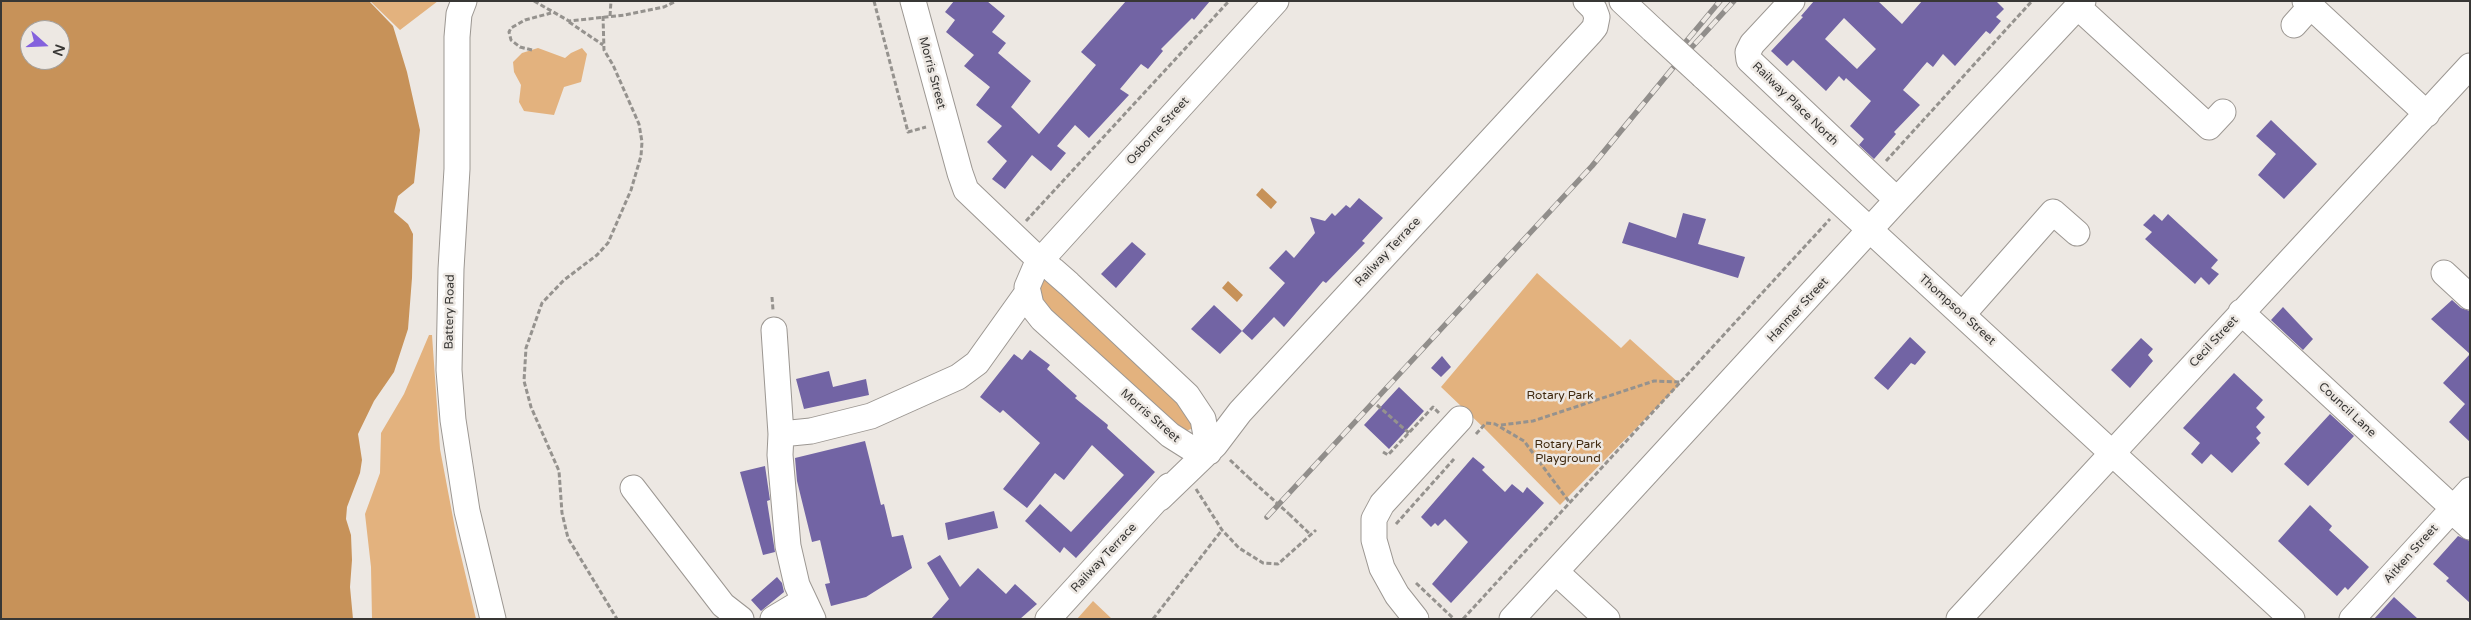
<!DOCTYPE html>
<style>
body{margin:0}
#map{position:relative;width:2471px;height:620px;overflow:hidden;background:#ede8e3;font-family:"Varela Round",sans-serif}
canvas{display:block}
.frame{position:absolute;inset:0;border:2px solid #383735;pointer-events:none}
.north{position:absolute;left:20px;top:20px;width:50px;height:50px;box-sizing:border-box;background:#ede8e3;border:1px solid #a5a19d;border-radius:50%;rotate:110deg;font-size:14px;font-weight:700;line-height:20px;text-align:center;color:#383735}
.north::after{content:'';display:block;margin:auto;width:18px;height:22px;background:#8462dd;clip-path:polygon(50% 0,100% 100%,50% 72%,0 100%)}
</style>
<div id="map">
<canvas width="2471" height="620"></canvas>
<div class="frame"></div>
<div class="north">N</div>
</div>
<script>
const context = document.querySelector('canvas').getContext('2d');
context.lineJoin = 'round';
function fillPath(path, color) { context.fillStyle = color; context.fill(path, 'evenodd'); }
const shape = rows => new Path2D(rows.map(r => 'M' + r).join(''));
function stroke(path, color, width, dash) { context.strokeStyle = color; context.lineWidth = width; context.lineCap = dash ? 'butt' : 'round'; context.setLineDash(dash || []); context.stroke(path); }
function drawText(font, color, halo, rows, align = 'center') {
  context.font = font + ' "Varela Round",sans-serif'; context.lineWidth = 5; context.setLineDash([]); context.textBaseline = 'middle'; context.strokeStyle = halo; context.fillStyle = color; for (const [text, x, y, turn = 0] of rows) {
    context.save(); context.translate(x, y); context.rotate((+turn || 0) * Math.PI / 180); context.textAlign = isNaN(turn) ? turn : align; if (halo) context.strokeText(text, 0, 0); context.fillText(text, 0, 0); context.restore();
  }
}
const green = shape([
 [370,1,438,1,400,30],
 [538,48,565,58,571,53,582,48,587,54,581,82,564,87,554,115,524,111,519,102,521,85,514,72,513,62,522,53],
 [1537,273,1621,348,1630,339,1680,384,1560,505,1484,428,1441,387],
 [1041,275,1180,398,1192,426,1191,429,1183,432,1041,309,1039,277],
 [429,335,432,335,440,449,457,539,476,619,372,619,371,567,365,514,380,473,381,433,404,394],
 [1093,601,1112,619,1077,619]
]);
const water = shape([
 [1,1,369,1,393,26,407,72,420,130,414,183,398,196,394,212,408,224,413,234,412,278,408,329,394,372,374,401,358,434,362,460,360,473,347,507,346,519,351,535,352,560,350,587,353,619,1,619],
 [30,30,60,30,60,60,30,60],
 [1262,188,1277,202,1271,209,1256,195],
 [1228,281,1243,295,1237,302,1222,288]
]);
const building = shape([
 [954,1,987,1,1005,16,992,32,1006,43,998,53,1031,81,1011,107,1039,134,1096,65,1081,52,1126,1,1210,1,1194,20,1192,18,1161,49,1163,51,1148,69,1141,64,1120,89,1129,95,1089,138,1075,125,1057,146,1066,153,1051,171,1032,155,1005,189,992,179,1007,161,987,142,1002,126,976,105,990,87,964,66,974,55,946,32,955,20,945,12],
 [1814,1,1878,1,1902,24,1922,1,1996,1,2004,9,1996,17,2001,21,1990,34,1986,31,1955,66,1943,54,1933,67,1927,62,1903,90,1920,105,1894,132,1896,134,1874,159,1859,145,1864,139,1850,126,1871,101,1846,78,1844,81,1839,76,1826,91,1793,60,1787,66,1771,51,1803,17,1801,16],
 [1844,18,1876,49,1857,69,1825,39],
 [2271,120,2317,164,2284,199,2258,175,2276,154,2256,136],
 [1359,198,1383,218,1362,241,1365,243,1326,283,1323,281,1284,327,1274,317,1252,340,1242,331,1285,283,1269,268,1286,250,1294,258,1315,233,1310,217,1325,221,1332,213,1335,216,1346,205,1350,208],
 [1683,213,1706,219,1698,244,1745,257,1738,278,1622,243,1629,222,1676,238],
 [2154,214,2162,221,2168,214,2218,260,2211,268,2219,274,2209,285,2201,277,2195,284,2145,239,2152,232,2143,225],
 [1132,242,1146,254,1116,288,1101,274],
 [2452,300,2461,308,2470,311,2470,354,2431,319],
 [1214,305,1242,331,1220,354,1191,329],
 [2283,307,2313,339,2303,350,2271,320],
 [1910,337,1926,352,1915,365,1911,363,1888,390,1874,378],
 [2141,338,2153,349,2148,355,2153,361,2130,388,2111,370],
 [1030,350,1050,365,1047,369,1077,396,1075,398,1108,425,1107,428,1155,472,1076,558,1064,547,1060,553,1025,521,1040,504,1071,532,1124,475,1092,445,1064,480,1055,473,1027,508,1003,489,1040,443,1003,410,1000,413,980,397,1014,354,1022,360],
 [2470,354,2470,442,2449,422,2465,404,2443,383],
 [1442,356,1451,367,1441,377,1431,368],
 [829,371,833,387,866,379,869,395,804,409,796,379],
 [2234,373,2263,400,2256,408,2265,417,2256,427,2261,433,2256,438,2260,443,2232,473,2211,454,2202,464,2191,454,2200,443,2183,428],
 [1399,387,1424,411,1389,449,1364,425],
 [2330,414,2354,436,2308,486,2284,464],
 [865,441,881,505,884,504,892,537,903,535,912,568,866,597,831,606,825,584,830,583,820,540,812,542,797,481,795,458],
 [1473,457,1485,467,1482,470,1505,492,1512,484,1523,493,1527,487,1544,503,1451,603,1432,584,1468,542,1445,519,1438,526,1435,523,1431,527,1421,517],
 [765,466,770,500,767,501,775,552,763,555,740,472],
 [2310,505,2332,526,2329,530,2369,567,2348,590,2345,587,2337,596,2278,541],
 [994,511,998,528,948,540,945,523],
 [2458,536,2470,541,2470,603,2446,581,2449,578,2433,564],
 [940,555,960,587,978,568,1006,594,1015,584,1037,604,1020,619,931,619,949,599,927,563],
 [777,577,782,583,784,592,761,611,751,600],
 [2394,597,2418,619,2374,619]
]);
const path = shape([
 [534,1,569,21,625,15,664,7,676,1],
 [874,1,908,132,926,127],
 [603,16,604,50,613,65,639,124,642,142,641,156,631,190,608,243,597,255,564,280,542,303,526,348,524,381,531,407,559,471,562,513,568,538,617,619],
 [610,16,611,1],
 [569,22,603,45],
 [532,50,520,47,511,40,509,32,511,28,525,20,551,13],
 [1886,161,2032,1],
 [1026,221,1229,1],
 [772,297,773,310],
 [1377,405,1409,433],
 [1501,425,1533,421,1654,381,1680,382],
 [1476,434,1486,423,1495,424,1524,441,1570,503],
 [1383,452,1388,455,1433,407,1439,413],
 [1230,460,1248,477],
 [1196,489,1222,530,1239,548,1263,563,1278,564,1316,530],
 [1289,514,1311,535],
 [1396,524,1454,459],
 [1416,583,1454,619],
 [1153,619,1222,530],
 [1463,619,1830,219]
]);
const minor = shape([
 [464,1,459,14,457,37,457,169,451,269,449,370,453,420,467,511,493,619],
 [913,1,960,173,966,190,1031,252,1041,260,1053,270,1069,284,1187,395,1203,419,1209,452,1189,447,1170,435,1042,319,1031,305,1027,287,1036,266,1041,260,1276,1],
 [1622,1,1653,30],
 [1792,1,1752,44,1748,52,1749,60,1897,200],
 [2305,1,2427,114],
 [2078,7,2209,127,2223,112],
 [2294,25,2311,6],
 [1703,76,2292,619],
 [2444,273,2470,297],
 [2241,312,2453,508],
 [1963,314,2053,212,2077,233],
 [774,330,781,434],
 [633,488,723,605,741,619],
 [1160,498,1215,445,1240,412,1591,32,1595,27,1597,17,1594,9,1586,1],
 [2451,510,2470,527],
 [1556,572,1607,619],
 [773,619,803,601],
 [813,619,797,585,788,546,780,455,781,434,811,431,871,416,958,377,977,363,1027,293],
 [1048,619,1169,486],
 [1416,619,1397,595,1382,568,1374,540,1374,519,1382,504,1460,419],
 [1512,619,1897,200,2083,1],
 [1959,619,2470,66],
 [2352,619,2470,490]
]);
const rail = shape([
 [1674,56,1720,1],
 [1267,517,1592,166,1672,69,1734,1]
]);
const pathBridge = shape([
 [1248,477,1289,514]
]);
const minorBridge = shape([
 [1653,30,1703,76]
]);
const streetNames = [
 ["Morris Street",932,73,75],
 ["Railway Place North",1795,104,44],
 ["Osborne Street",1158,131,-48],
 ["Railway Terrace",1388,252,-47],
 ["Hanmer Street",1798,310,-47],
 ["Thompson Street",1957,310,42],
 ["Battery Road",450,312,-89],
 ["Cecil Street",2214,342,-47],
 ["Council Lane",2347,410,43],
 ["Morris Street",1150,416,41],
 ["Aitken Street",2411,554,-48],
 ["Railway Terrace",1104,558,-47]
];
const parkNames = [
 ["Rotary Park",1560,396],
 ["Rotary Park",1568,445],
 ["Playground",1568,459]
];
fillPath(green, '#e3b27e');
fillPath(water, '#c79259');
fillPath(building, '#7264a4');
stroke(minor, '#9c9792', 27);
stroke(path, '#95928e', 3, [5, 2.5]);
stroke(minor, '#fff', 25);
stroke(rail, '#918e8b', 5.5);
stroke(rail, '#ede8e3', 4, [11]);
stroke(minorBridge, '#9c9792', 27, []);
stroke(pathBridge, '#95928e', 3, [5, 2.5]);
stroke(minorBridge, '#fff', 25);
drawText('12px', '#383735', '#ede8e3', streetNames);
drawText('12px', '#3f290f', '#ede8e3', parkNames);
</script>
